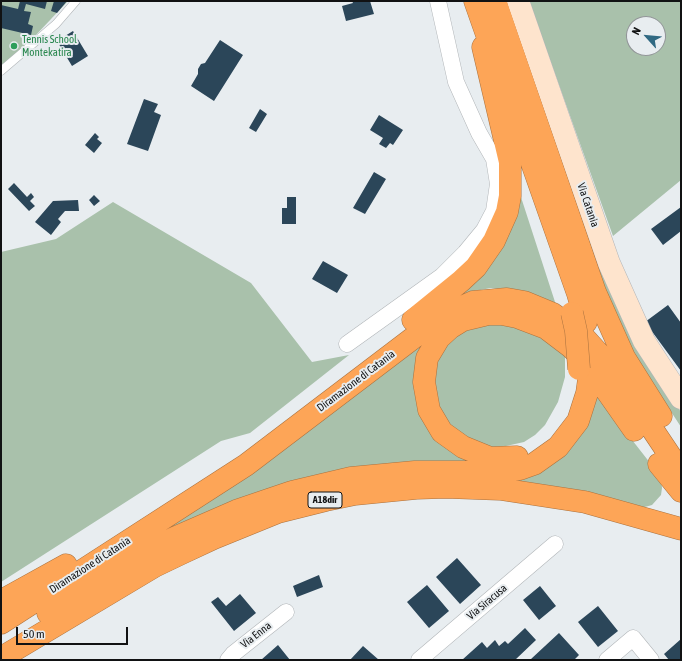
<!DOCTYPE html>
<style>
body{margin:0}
#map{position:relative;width:682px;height:661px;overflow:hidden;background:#e8edf0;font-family:"Asap Condensed",sans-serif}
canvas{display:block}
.frame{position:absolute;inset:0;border:2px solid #111213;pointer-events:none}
.north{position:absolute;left:626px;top:16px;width:40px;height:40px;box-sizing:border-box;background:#e8edf0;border:1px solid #929598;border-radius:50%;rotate:297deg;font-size:11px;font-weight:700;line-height:16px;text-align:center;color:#111213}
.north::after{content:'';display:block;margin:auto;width:14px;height:18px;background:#306982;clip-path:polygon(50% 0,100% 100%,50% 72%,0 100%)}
.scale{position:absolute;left:16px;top:627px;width:112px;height:18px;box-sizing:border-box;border:2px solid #111213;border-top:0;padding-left:5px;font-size:12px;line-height:14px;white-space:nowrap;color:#111213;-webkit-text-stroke:3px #e8edf0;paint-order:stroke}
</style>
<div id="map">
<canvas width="682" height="661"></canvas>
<div class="frame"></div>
<div class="north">N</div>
<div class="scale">50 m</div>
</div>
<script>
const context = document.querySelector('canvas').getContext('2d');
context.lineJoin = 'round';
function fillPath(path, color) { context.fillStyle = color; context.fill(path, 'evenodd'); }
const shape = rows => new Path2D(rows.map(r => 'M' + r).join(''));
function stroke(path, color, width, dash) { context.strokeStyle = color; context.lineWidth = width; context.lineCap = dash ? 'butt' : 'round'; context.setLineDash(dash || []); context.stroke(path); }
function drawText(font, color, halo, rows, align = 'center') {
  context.font = font + ' "Asap Condensed",sans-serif'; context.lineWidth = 4; context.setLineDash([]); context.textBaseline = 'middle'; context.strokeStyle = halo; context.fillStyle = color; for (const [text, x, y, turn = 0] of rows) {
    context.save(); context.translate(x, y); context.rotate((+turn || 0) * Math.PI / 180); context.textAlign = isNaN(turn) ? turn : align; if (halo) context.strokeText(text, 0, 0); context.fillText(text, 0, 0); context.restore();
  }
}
const green = shape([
 [1,1,68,1,1,72],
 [503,1,510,1,650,367,681,412,681,427,642,367,628,342,592,262],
 [529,1,681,1,681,180,613,236],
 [634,24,658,24,658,48,634,48],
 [519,191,556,305,533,294,491,288,469,292,444,302],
 [113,202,251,283,312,362,349,355,250,433,221,441,1,582,1,252,56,239],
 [504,320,565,349,565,377,558,402,545,425,535,435,524,442,497,448,470,443,440,417,432,364,455,333],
 [437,328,417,391,486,462,119,557],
 [595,386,629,436,661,477,662,488,661,495,652,505,641,508,501,478,527,474]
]);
const building = shape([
 [20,1,47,1,45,9,26,4,24,11,31,12,28,24,33,26,31,35,1,28,1,5,18,9],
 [54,1,67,1,57,13,51,11],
 [352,1,370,1,374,14,346,21,342,6,353,3],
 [73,31,88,56,72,66,57,41],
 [220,40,243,55,214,101,191,86,198,74,198,69,201,64,205,63],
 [144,99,158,104,154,112,161,115,148,151,127,144],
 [260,109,267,114,256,132,249,128],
 [379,115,403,130,393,145,390,143,386,148,379,144,383,138,370,130],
 [95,133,99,137,97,139,102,143,94,153,85,145],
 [374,172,386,179,365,214,353,208],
 [14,183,27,197,31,193,34,197,30,201,35,206,29,211,8,189],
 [94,195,100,201,94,206,89,200],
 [287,197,296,197,296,224,282,224,282,208,287,208],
 [78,200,79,211,65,211,58,219,61,222,51,235,35,222,53,201],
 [681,207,681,231,663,245,651,229],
 [323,261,348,275,337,293,312,279],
 [668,305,681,323,681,371,645,322],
 [457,558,481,585,460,604,436,577],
 [319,575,323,587,297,597,293,586],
 [427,585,449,611,429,628,407,602],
 [540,586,556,606,539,620,523,600],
 [240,594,256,613,234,631,211,602,218,597,226,606],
 [598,606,618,631,598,647,578,622],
 [525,628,536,640,515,660,462,660,482,642,487,648,495,640,499,646,505,641,508,644],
 [559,633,579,655,574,660,532,660,531,659],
 [681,639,681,660,669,660,664,654],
 [278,645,290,660,261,660],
 [363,646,379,660,350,660]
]);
const lane = shape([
 [1,71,56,24,76,1]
]);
const street = shape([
 [347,344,442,276,465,253,484,230,494,211,498,184,494,159,479,133,456,82,438,1],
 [228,660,233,654,286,612],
 [419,660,555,544],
 [607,660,633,638,651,660]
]);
const secondary = shape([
 [518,1,609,263,644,341,681,398]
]);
const highway = shape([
 [475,1,578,294,586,322],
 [495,1,595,292,624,357,661,416],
 [413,320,461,281,476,267,494,241,507,212,510,196,510,162,483,47],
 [517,457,490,458,463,447,442,432,429,410,424,382,427,358,439,338,450,328,463,320,488,314,502,314,517,317,546,328,571,347,587,363,634,430],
 [659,464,681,491],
 [1,601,66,565],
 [48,613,147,552,174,538,236,511,292,492,351,478,415,472,501,472,520,469,534,464,558,447,578,421,587,393,590,371],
 [1,623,246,465,442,316,473,302,507,299,524,302,553,314,580,333,610,366,681,472],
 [1,658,155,566,180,554,214,538,278,512,326,500,355,494,416,488,446,487,500,489,585,502,681,529]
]);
const highwayBridge = shape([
 [572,313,576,331,579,369]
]);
const markers = [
 [14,46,4,"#2e9e5b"]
];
const shields = [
 [325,500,34]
];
const shieldNames = [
 ["A18dir",325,500]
];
const leisureNames = [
 ["Tennis School",22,40],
 ["Montekatira",22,53]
];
const streetNames = [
 ["Via Catania",588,205,71],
 ["Diramazione di Catania",356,381,-37],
 ["Diramazione di Catania",90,565,-33],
 ["Via Siracusa",487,602,-40],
 ["Via Enna",256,635,-38]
];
fillPath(green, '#a9c1ab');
fillPath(building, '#2b4659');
stroke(lane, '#b1b5b8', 9);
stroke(street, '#b1b5b8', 17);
stroke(secondary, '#b1b5b8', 23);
stroke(highway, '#aa723f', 23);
stroke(lane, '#fff', 8);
stroke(street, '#fff', 16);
stroke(secondary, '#fee4cd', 22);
stroke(highway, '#fda557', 22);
stroke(highwayBridge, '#aa723f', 23, []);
stroke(highwayBridge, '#fda557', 22);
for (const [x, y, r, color] of markers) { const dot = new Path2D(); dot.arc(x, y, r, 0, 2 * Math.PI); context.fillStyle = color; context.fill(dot); stroke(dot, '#e8edf0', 1.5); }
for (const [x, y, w] of shields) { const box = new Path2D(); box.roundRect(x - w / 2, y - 8, w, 16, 3); context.fillStyle = '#e8edf0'; context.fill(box); stroke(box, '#111213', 1); }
drawText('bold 10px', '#111213', null, shieldNames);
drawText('11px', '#27864d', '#e8edf0', leisureNames, 'left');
drawText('11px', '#111213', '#e8edf0', streetNames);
</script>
